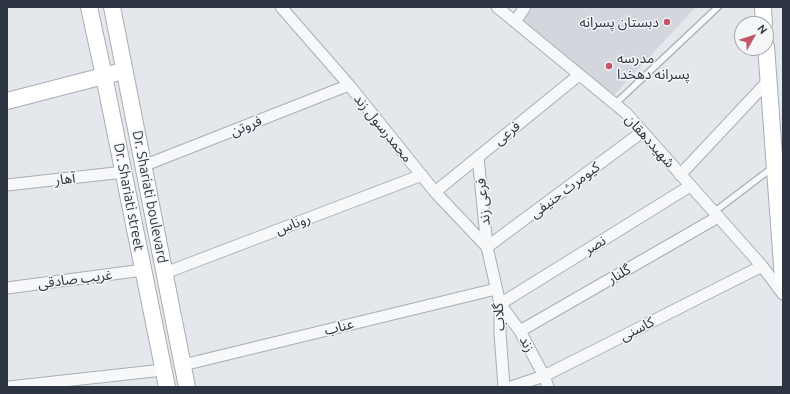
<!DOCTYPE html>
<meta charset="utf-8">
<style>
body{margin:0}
#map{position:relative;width:790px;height:394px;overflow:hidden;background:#e4e7eb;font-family:Ubuntu,sans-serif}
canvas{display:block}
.frame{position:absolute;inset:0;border:8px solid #2d3542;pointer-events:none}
.north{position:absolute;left:734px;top:16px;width:40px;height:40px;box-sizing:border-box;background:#f4f6f8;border:1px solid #a4a9af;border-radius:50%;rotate:51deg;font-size:11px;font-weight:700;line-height:16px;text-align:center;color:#2d3542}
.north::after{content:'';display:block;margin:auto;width:14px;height:18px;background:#c35769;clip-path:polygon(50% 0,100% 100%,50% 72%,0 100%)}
</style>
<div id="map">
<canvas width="790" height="394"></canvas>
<div class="frame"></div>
<div class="north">N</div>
</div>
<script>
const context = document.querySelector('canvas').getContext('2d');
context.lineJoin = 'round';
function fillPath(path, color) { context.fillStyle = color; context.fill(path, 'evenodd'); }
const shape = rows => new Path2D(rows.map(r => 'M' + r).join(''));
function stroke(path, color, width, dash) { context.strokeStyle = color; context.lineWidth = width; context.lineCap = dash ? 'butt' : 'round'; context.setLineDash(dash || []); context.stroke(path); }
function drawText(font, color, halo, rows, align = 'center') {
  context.font = font + ' Ubuntu,"Noto Sans Arabic",sans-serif'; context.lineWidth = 3; context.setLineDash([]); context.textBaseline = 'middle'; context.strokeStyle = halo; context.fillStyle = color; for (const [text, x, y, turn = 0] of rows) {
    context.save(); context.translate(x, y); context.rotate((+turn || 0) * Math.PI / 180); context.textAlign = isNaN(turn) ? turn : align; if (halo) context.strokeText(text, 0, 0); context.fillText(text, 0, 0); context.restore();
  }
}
const built = shape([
 [531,7,696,7,613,96,522,19]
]);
const lane = shape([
 [615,104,718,7],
 [714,212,772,168]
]);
const street = shape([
 [281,7,349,85,435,192,487,247],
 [497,7,626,113,762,266,783,294],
 [515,22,525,7],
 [478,157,487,247,500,304,500,333,504,387],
 [143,166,349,85],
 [680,175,769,80],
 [7,185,124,172],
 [435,192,579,75],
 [487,247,642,132],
 [165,273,422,175],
 [7,288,143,270],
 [500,304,690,186],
 [500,304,520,331,544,376,548,387],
 [520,331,718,217],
 [183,365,496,289],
 [9,387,163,370],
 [511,387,544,376,762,266]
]);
const secondary = shape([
 [89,7,104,76,167,387],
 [112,7,187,387],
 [763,7,764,24],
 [766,46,783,279],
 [7,101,115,73]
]);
const markers = [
 [667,22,4,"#c35769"],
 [609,66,4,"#c35769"]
];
const poiNames = [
 ["دبستان پسرانه",659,22],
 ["مدرسه",617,58,"left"],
 ["پسرانه دهخدا",617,74,"left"]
];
const streetNames = [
 ["فروتن",246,126,-22],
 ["محمدرسول زند",383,128,51],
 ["فرعی",507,133,-39],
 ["شهیددهقان",650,141,48],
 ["آهار",65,179,-6],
 ["کیومرث حنیفی",565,190,-37],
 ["Dr. Shariati street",129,197,79],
 ["Dr. Shariati boulevard",150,197,79],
 ["فرعی زند",483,202,-96],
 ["روناس",293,224,-21],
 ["نصر",595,245,-32],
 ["گلنار",619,274,-30],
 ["غریب صادقی",75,279,-7],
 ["گلاب",499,317,-94],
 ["عناب",339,327,-14],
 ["کاسنی",637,329,-27],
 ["زند",527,344,62]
];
fillPath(built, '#d3d6dd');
stroke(lane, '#a9aeb5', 8);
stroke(street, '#a9aeb5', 13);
stroke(secondary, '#a9aeb5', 18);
stroke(lane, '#f7f8f9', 5.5);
stroke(street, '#f7f8f9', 11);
stroke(secondary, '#fff', 16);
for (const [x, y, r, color] of markers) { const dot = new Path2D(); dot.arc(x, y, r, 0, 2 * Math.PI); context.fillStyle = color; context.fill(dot); stroke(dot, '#f4f6f8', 1.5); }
drawText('14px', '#2d3542', '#f4f6f8', poiNames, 'right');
drawText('14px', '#2d3542', '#f4f6f8', streetNames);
</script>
